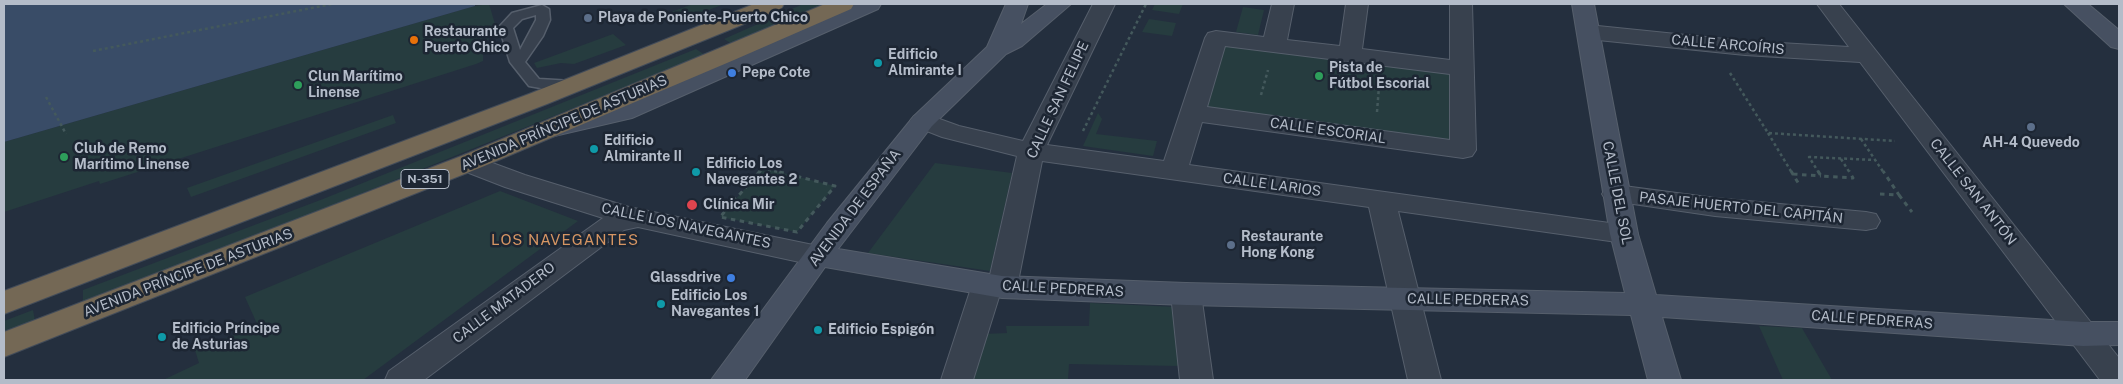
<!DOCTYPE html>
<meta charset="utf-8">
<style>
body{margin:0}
#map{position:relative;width:2123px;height:384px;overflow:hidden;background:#242f3e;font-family:"Public Sans",sans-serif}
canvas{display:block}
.frame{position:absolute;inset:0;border:5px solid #b4bcc9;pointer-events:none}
</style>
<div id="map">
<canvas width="2123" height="384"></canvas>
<div class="frame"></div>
</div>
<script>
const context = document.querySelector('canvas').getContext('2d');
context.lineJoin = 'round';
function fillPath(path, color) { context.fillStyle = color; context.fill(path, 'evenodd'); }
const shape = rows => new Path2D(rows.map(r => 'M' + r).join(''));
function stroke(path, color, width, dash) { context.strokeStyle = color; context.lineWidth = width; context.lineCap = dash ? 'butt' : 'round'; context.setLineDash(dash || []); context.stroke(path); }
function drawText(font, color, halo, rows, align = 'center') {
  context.font = font + ' "Public Sans",sans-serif'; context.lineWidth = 5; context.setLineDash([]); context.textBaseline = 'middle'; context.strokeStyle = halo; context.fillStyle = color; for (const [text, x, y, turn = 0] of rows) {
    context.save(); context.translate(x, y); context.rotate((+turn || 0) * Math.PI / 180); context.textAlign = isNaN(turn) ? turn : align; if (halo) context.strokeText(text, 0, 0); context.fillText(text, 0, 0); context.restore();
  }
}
const green = shape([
 [489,4,495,24,491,36,483,45,483,61,476,64,100,184,99,181,4,212,4,142,475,6],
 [693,4,724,4,673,24,663,15],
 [803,4,822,4,732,44,724,39],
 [1155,4,1183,4,1179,14,1152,10],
 [1243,7,1264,10,1258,35,1236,32],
 [1149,19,1176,23,1172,36,1142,32],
 [613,34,626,45,574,64,561,63,537,68,534,63],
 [1216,38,1461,68,1463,150,1194,113],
 [696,49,705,55,328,207,83,304,83,290,323,199],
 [1098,113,1102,119,1096,134,1157,141,1153,156,1083,146],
 [393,115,396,123,191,197,187,188],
 [935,163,1012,173,990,271,868,253],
 [763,168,835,186,797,232,720,217],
 [500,191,578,221,363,380,163,380,199,363,195,350,258,326,245,297],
 [1090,303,1176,307,1180,366,1069,364,1068,380,972,380,983,334,1007,333,1006,326,1089,326],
 [33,310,35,321,4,332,4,321],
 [1759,326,1802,328,1832,380,1783,380]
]);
const water = shape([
 [4,4,475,4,475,6,4,142]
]);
const pathFar1 = shape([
 [93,51,332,4],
 [1730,73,1768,133,1895,141],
 [1261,95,1268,70],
 [46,97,66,134],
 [1377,112,1379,86],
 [1083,131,1146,4],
 [1768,133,1792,173],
 [1861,139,1884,173],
 [1841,159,1850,173],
 [759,173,763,168,781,173],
 [1819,173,1809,157,1875,160]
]);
const path = shape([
 [760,171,720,217,797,232,835,186,776,171],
 [1791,171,1800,186],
 [1818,171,1821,176,1853,178,1849,171],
 [1793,174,1821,176],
 [1880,194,1899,195,1883,171],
 [1899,195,1912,212]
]);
const lane = shape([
 [542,5,549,9,550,20,543,36,525,62,539,79,572,81,577,82,579,85,577,88,552,90,529,86,510,62,499,27,512,13,542,5],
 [536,15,536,20,520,50,513,28,522,19,536,15]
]);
const street = shape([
 [1093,4,1115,4,1047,145,1164,161,1205,38,1208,33,1216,31,1264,37,1272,4,1294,4,1287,40,1340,46,1346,4,1368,4,1362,49,1450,60,1450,4,1472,4,1476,150,1472,156,1463,158,1202,122,1189,165,1624,225,1634,227,1638,234,1634,241,1624,243,1398,211,1441,380,1408,380,1369,207,1042,161,1017,287,1013,294,999,297,973,380,941,380,972,285,976,278,990,275,1017,156,942,137,914,126,910,121,914,116,923,113,959,126,1023,141,1093,4],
 [1225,46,1450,74,1450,140,1207,107,1225,46],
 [1817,4,1839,4,2119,358,2119,380,2100,380,1860,62,1745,55,1588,39,1580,37,1577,32,1580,27,1588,25,1745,41,1849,47,1817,4],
 [473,153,482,155,487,161,525,175,629,207,818,246,828,249,833,256,828,263,818,266,638,227,624,230,424,380,385,380,389,371,603,218,505,187,469,173,460,161,464,155,473,153],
 [1616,185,1715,198,1866,212,1876,214,1880,221,1876,228,1866,230,1715,216,1606,200,1602,194,1606,188,1616,185],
 [1186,283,1197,286,1201,294,1213,380,1180,380,1171,294,1175,286,1186,283]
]);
const secondary = shape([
 [852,4,881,4,878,9,632,118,550,137,541,134,537,129,541,124,614,108,852,4],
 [1006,4,1028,4,1021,24,1047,4,1071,4,1022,46,1006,54,932,126,838,249,1002,276,1186,283,1625,293,1610,234,1572,4,1594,4,1638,234,1656,295,2083,322,2119,322,2119,345,2083,346,1662,317,1681,380,1648,380,1631,315,1186,305,1002,298,825,267,745,380,711,380,827,223,914,116,987,47,1006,4],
 [2064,4,2088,4,2119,30,2119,49,2111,47,2064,4]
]);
const highway = shape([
 [754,4,784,4,781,9,547,104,4,314,4,291,529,94,754,4],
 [825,4,854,4,851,9,734,60,482,167,4,357,4,332,464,155,825,4]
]);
const markers = [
 [588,18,5,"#5c6f8a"],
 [414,40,5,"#e8710a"],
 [878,63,5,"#0f9aa8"],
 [732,73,5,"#3f7fe0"],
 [1319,76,5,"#2e9e5b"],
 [298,85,5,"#2e9e5b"],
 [2031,127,5,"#5c6f8a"],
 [594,149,5,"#0f9aa8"],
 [64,157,5,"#2e9e5b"],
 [696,172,5,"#0f9aa8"],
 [692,205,6,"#e0444e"],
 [1231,245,5,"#5c6f8a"],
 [731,278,5,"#3f7fe0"],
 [661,304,5,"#0f9aa8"],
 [818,330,5,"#0f9aa8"],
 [162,337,5,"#0f9aa8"]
];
const shields = [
 [425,179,48]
];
const shieldNames = [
 ["N-351",425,179]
];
const poiNames = [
 ["Playa de Poniente-Puerto Chico",598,18],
 ["Restaurante",424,32],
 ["Puerto Chico",424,48],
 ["Edificio",888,55],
 ["Almirante I",888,71],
 ["Pista de",1329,68],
 ["Fútbol Escorial",1329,84],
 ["Pepe Cote",742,73],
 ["Clun Marítimo",308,77],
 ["Linense",308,93],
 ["Edificio",604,141],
 ["Almirante II",604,157],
 ["AH-4 Quevedo",2031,143,"center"],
 ["Club de Remo",74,149],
 ["Marítimo Linense",74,165],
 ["Edificio Los",706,164],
 ["Navegantes 2",706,180],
 ["Clínica Mir",703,205],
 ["Restaurante",1241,237],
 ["Hong Kong",1241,253],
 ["Glassdrive",721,278,"right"],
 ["Edificio Los",671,296],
 ["Navegantes 1",671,312],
 ["Edificio Príncipe",172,329],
 ["de Asturias",172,345],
 ["Edificio Espigón",828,330]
];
const streetNames = [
 ["CALLE ARCOÍRIS",1728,45,5],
 ["CALLE SAN FELIPE",1058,100,-65],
 ["AVENIDA PRÍNCIPE DE ASTURIAS",564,123,-23],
 ["CALLE ESCORIAL",1328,131,8],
 ["CALLE LARIOS",1272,185,8],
 ["CALLE SAN ANTÓN",1973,192,52],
 ["CALLE DEL SOL",1617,193,79],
 ["AVENIDA DE ESPAÑA",855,208,-53],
 ["PASAJE HUERTO DEL CAPITÁN",1741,208,6],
 ["CALLE LOS NAVEGANTES",686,226,12],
 ["AVENIDA PRÍNCIPE DE ASTURIAS",188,273,-21],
 ["CALLE PEDRERAS",1063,289,3],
 ["CALLE PEDRERAS",1468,300,1],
 ["CALLE MATADERO",504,303,-37],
 ["CALLE PEDRERAS",1872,320,4]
];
const neighbourhoodNames = [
 ["LOS NAVEGANTES",565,240]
];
fillPath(green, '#263c3f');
fillPath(water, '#394c67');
stroke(lane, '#565f6c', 3);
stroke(street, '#565f6c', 2);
stroke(secondary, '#565f6c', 2);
stroke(highway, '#434c59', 2);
stroke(pathFar1, '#44595c', 2.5, [3, 3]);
stroke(path, '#44595c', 3, [4.5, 4.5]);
fillPath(lane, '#38414e');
fillPath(street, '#38414e');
fillPath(secondary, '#465061');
fillPath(highway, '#746855');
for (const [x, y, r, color] of markers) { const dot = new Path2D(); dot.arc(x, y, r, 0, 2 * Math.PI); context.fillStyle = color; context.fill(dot); stroke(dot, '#1d2633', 2); }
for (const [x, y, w] of shields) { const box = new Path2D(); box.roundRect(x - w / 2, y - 9.5, w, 19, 4); context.fillStyle = '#1d2633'; context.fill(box); stroke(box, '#b4bcc9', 1); }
drawText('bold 12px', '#b4bcc9', null, shieldNames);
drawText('bold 14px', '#b4bcc9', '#1d2633', poiNames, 'left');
drawText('14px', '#b4bcc9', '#1d2633', streetNames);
context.letterSpacing = '1px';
drawText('15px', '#d59563', '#1d2633', neighbourhoodNames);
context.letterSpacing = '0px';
</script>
